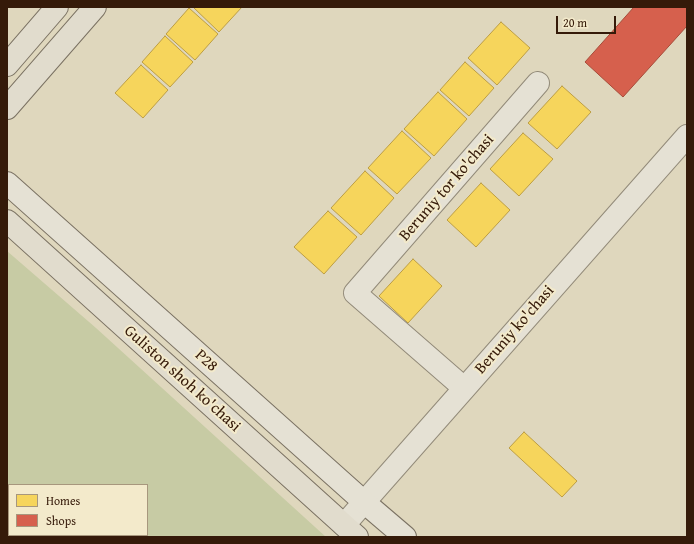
<!DOCTYPE html>
<meta charset="utf-8">
<style>
body{margin:0}
#map{position:relative;width:694px;height:544px;overflow:hidden;background:#dfd7bd;font-family:"Gentium Book Plus",serif}
canvas{display:block}
.frame{position:absolute;inset:0;border:8px solid #351a09;pointer-events:none}
.legend{position:absolute;left:8px;top:484px;width:140px;height:52px;box-sizing:border-box;background:#f3eacb;border:1px solid #a7977d;margin:0;padding:5px 7px;list-style:none;font-size:12px;color:#351a09}
.legend li{display:flex;align-items:center;gap:8px;height:20px}
.legend b{width:20px;border:1px solid #a7977d}
.scale{position:absolute;left:556px;top:16px;width:60px;height:18px;box-sizing:border-box;border:2px solid #351a09;border-top:0;padding-left:5px;font-size:12px;line-height:14px;white-space:nowrap;color:#351a09;-webkit-text-stroke:3px #f3eacb;paint-order:stroke}
</style>
<div id="map">
<canvas width="694" height="544"></canvas>
<div class="frame"></div>
<ul class="legend">
<li><b style="height:11px;background:#f6d55c"></b>Homes</li>
<li><b style="height:11px;background:#d6604d"></b>Shops</li>
</ul>
<div class="scale">20 m</div>
</div>
<script>
const context = document.querySelector('canvas').getContext('2d');
context.lineJoin = 'round';
function fillPath(path, color) { context.fillStyle = color; context.fill(path, 'evenodd'); }
const shape = rows => new Path2D(rows.map(r => 'M' + r).join(''));
function stroke(path, color, width, dash) { context.strokeStyle = color; context.lineWidth = width; context.lineCap = dash ? 'butt' : 'round'; context.setLineDash(dash || []); context.stroke(path); }
function drawText(font, color, halo, rows, align = 'center') {
  context.font = font + ' "Gentium Book Plus",serif'; context.lineWidth = 4; context.setLineDash([]); context.textBaseline = 'middle'; context.strokeStyle = halo; context.fillStyle = color; for (const [text, x, y, turn = 0] of rows) {
    context.save(); context.translate(x, y); context.rotate((+turn || 0) * Math.PI / 180); context.textAlign = isNaN(turn) ? turn : align; if (halo) context.strokeText(text, 0, 0); context.fillText(text, 0, 0); context.restore();
  }
}
const green = shape([
 [7,251,96,328,326,537,64,537,62,535,147,535,147,485,9,485,9,487,7,485]
]);
const homes = shape([
 [193,7,242,7,219,32,193,7],
 [189,8,218,34,195,60,166,34,189,8],
 [501,22,530,48,497,85,468,58,501,22],
 [165,36,193,62,170,87,142,62,165,36],
 [465,62,494,88,469,116,440,90,465,62],
 [141,65,168,90,143,118,115,93,141,65],
 [562,86,591,112,557,149,528,123,562,86],
 [438,92,467,119,434,156,404,129,438,92],
 [402,131,431,158,397,194,368,168,402,131],
 [523,133,553,159,519,196,490,169,523,133],
 [365,171,394,198,361,235,331,208,365,171],
 [481,183,510,210,476,247,447,220,481,183],
 [328,211,357,237,324,274,294,247,328,211],
 [413,259,442,286,408,323,379,296,413,259],
 [524,432,577,481,562,497,509,448,524,432]
]);
const shops = shape([
 [634,7,687,7,687,26,623,97,585,62,634,7]
]);
const minor = shape([
 [464,388,355,293,538,83]
]);
const tertiary = shape([
 [344,525,687,136]
]);
const secondary = shape([
 [7,183,364,502,405,537]
]);
const primary = shape([
 [7,221,357,537],
 [7,521,9,523],
 [23,535,25,537]
]);
const trunk = shape([
 [7,65,57,7],
 [7,108,95,7]
]);
const streetNames = [
 ["Beruniy tor ko'chasi",447,188,-49],
 ["Beruniy ko'chasi",515,330,-49],
 ["Р28",206,361,42],
 ["Guliston shoh ko'chasi",182,379,42]
];
fillPath(green, '#c7cba4');
fillPath(homes, '#f6d55c');
stroke(homes, '#bc9d43', 1);
fillPath(shops, '#d6604d');
stroke(shops, '#a64b39', 1);
stroke(minor, '#928a79', 24);
stroke(tertiary, '#928a79', 24);
stroke(secondary, '#7a7162', 24);
stroke(primary, '#7a7162', 24);
stroke(trunk, '#7a7162', 24);
stroke(minor, '#e5e1d4', 22);
stroke(tertiary, '#e5e1d4', 22);
stroke(secondary, '#e5e1d4', 22);
stroke(primary, '#e1dccd', 22);
stroke(trunk, '#e1dccd', 22);
drawText('16px', '#351a09', '#f3eacb', streetNames);
</script>
